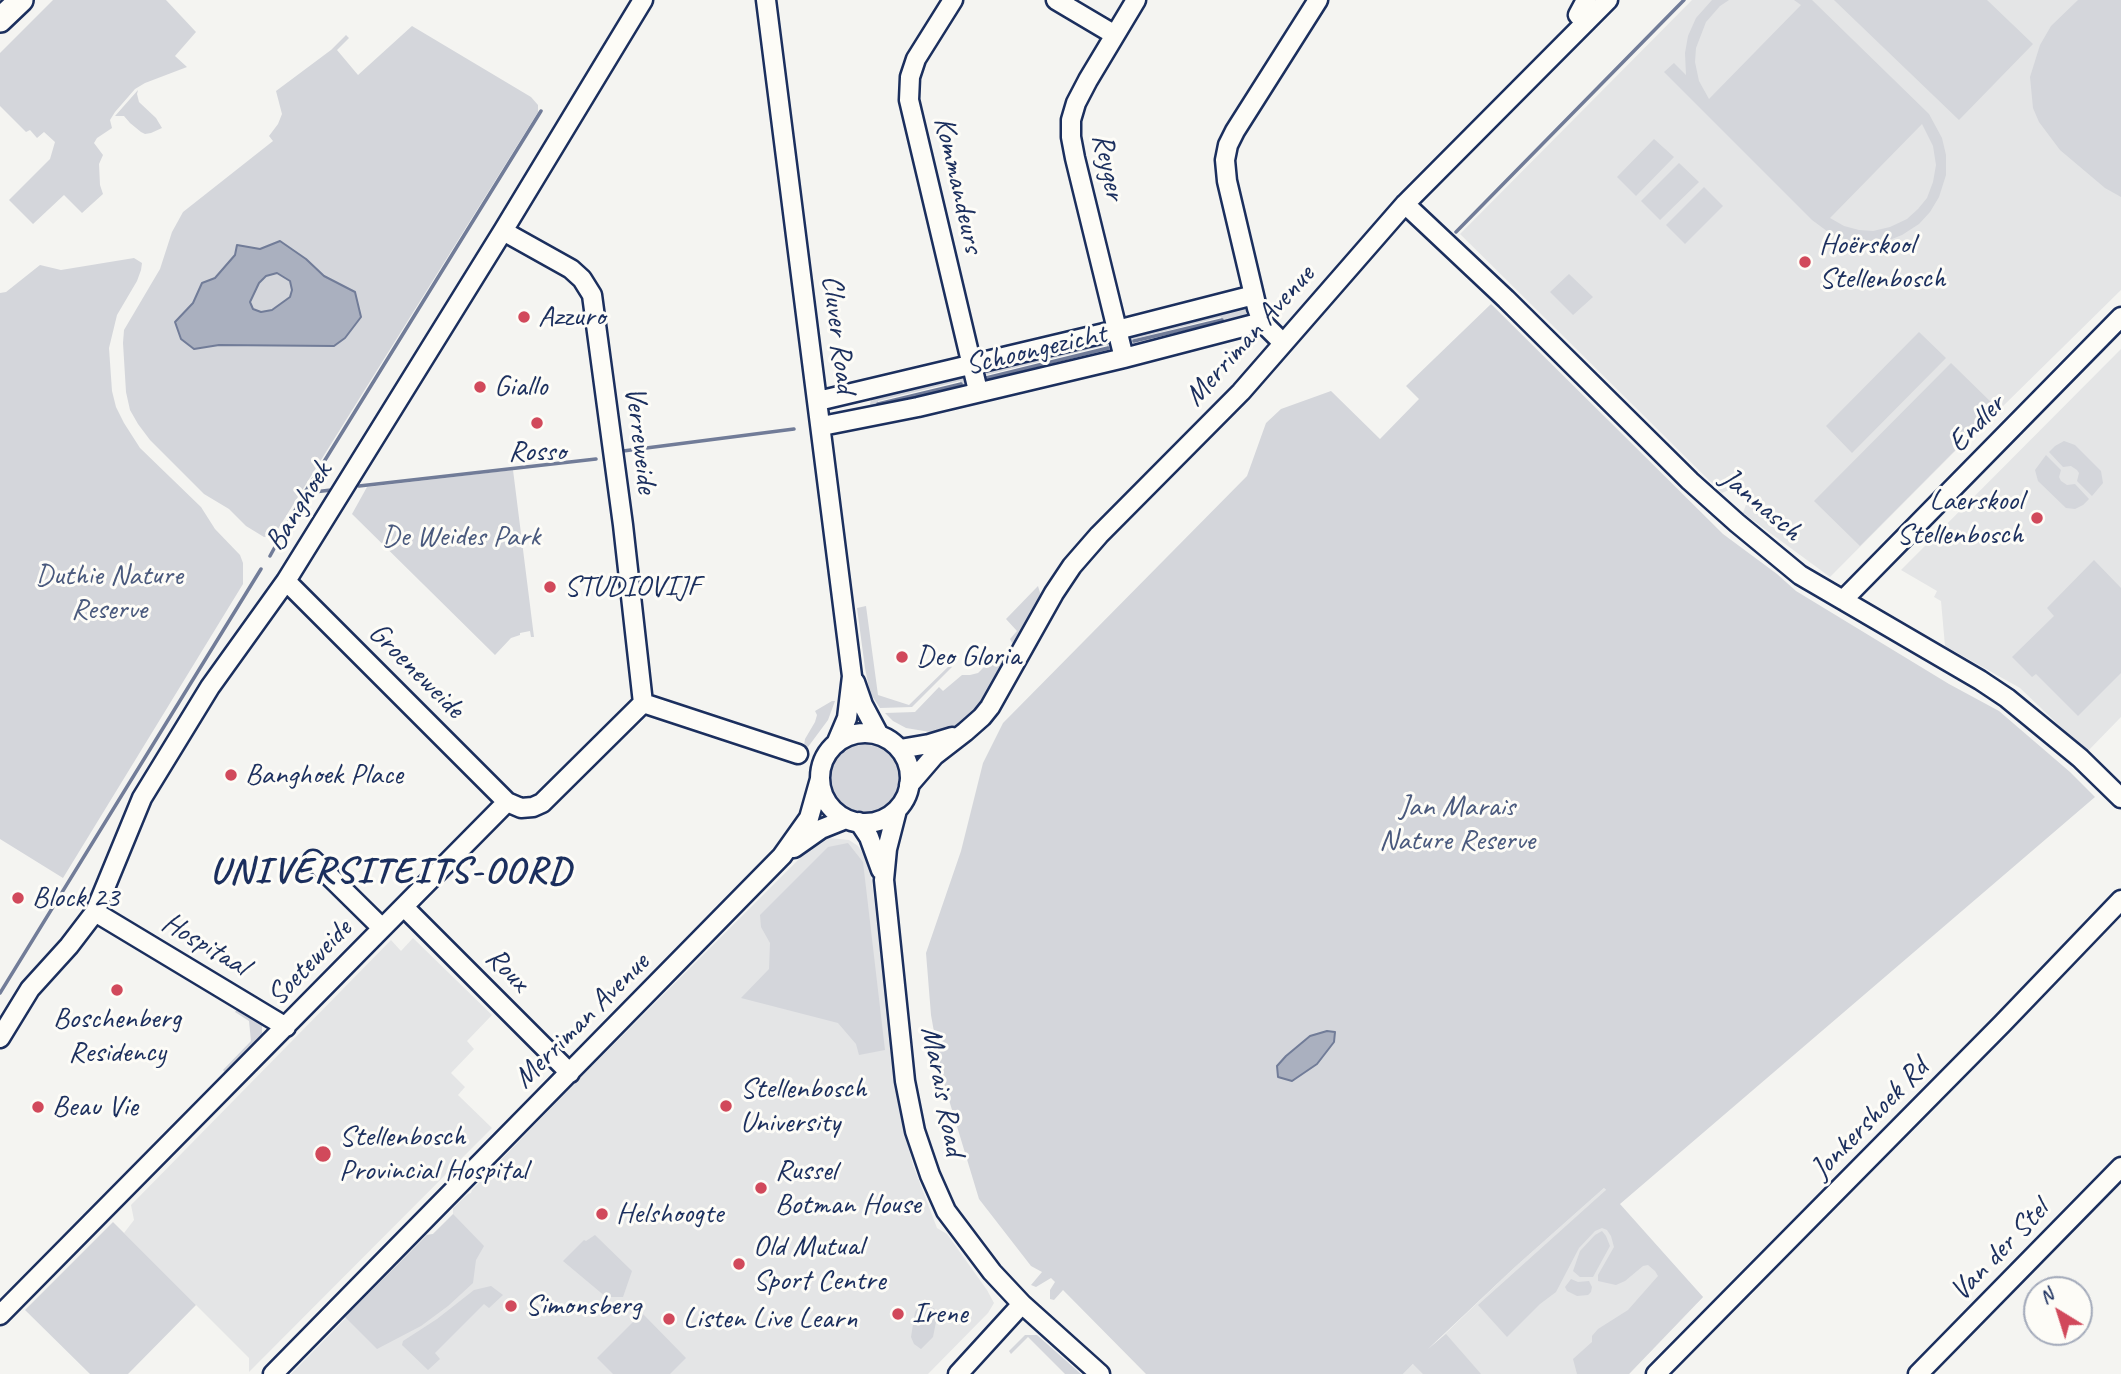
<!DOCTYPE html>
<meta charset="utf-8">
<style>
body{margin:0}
#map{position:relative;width:2121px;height:1374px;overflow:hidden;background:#f4f4f1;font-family:Caveat,sans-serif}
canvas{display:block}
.north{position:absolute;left:2023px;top:1276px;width:70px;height:70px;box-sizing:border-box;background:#fdfcf7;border:2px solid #a3aaba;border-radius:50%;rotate:322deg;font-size:19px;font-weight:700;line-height:28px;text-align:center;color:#1b2f5e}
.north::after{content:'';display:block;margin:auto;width:24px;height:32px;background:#d1495b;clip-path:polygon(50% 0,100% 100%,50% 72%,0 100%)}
</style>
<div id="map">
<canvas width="2121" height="1374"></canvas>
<div class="north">N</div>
</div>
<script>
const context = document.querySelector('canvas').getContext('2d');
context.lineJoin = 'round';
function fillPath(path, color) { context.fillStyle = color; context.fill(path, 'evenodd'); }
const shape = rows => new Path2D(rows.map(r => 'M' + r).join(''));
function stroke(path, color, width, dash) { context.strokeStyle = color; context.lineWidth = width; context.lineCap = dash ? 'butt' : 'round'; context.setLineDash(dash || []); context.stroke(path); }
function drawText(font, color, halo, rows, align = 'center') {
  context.font = font + ' Caveat,sans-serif'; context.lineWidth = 6; context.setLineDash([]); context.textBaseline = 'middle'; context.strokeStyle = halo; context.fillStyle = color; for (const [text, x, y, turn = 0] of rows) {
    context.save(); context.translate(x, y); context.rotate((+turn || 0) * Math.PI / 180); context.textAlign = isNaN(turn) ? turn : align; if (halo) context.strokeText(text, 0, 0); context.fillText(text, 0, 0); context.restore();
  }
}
const built = shape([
 [1692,0,2121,0,2121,290,1999,410,1997,409,1830,577,1743,513,1748,499,1735,487,1722,493,1460,234],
 [2121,349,2121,717,2087,752,2020,688,1945,646,1941,601,1934,597,1937,591,1901,570],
 [829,838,849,840,858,846,867,860,871,874,899,1110,913,1165,937,1228,947,1234,987,1290,994,1303,988,1313,928,1374,291,1374,427,1235,433,1234,453,1215,453,1208,468,1194,471,1193,472,1190,579,1079,808,850,817,842],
 [413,938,492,1015,467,1041,474,1049,451,1073,465,1087,458,1095,492,1128,249,1372,249,1358,124,1233,134,1220,131,1205,391,940,401,951],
 [1604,1188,1703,1297,1629,1374,1403,1374,1515,1267]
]);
const green = shape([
 [53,0,166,0,196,32,175,56,187,67,145,83,135,89,115,112,110,120,112,128,97,138,94,143,103,155,99,164,100,185,103,194,82,213,64,195,33,224,9,200,50,159,55,142,44,132,37,138,30,130,26,132,0,106,0,53],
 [1712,0,1729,0,1720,6,1706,22,1696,48,1695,62,1699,81,1709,99,1801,5,1794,0,1812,0,1929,114,1942,138,1946,155,1946,175,1939,197,1930,212,1919,224,1902,235,1887,241,1869,243,1850,241,1831,234,1812,220,1664,72,1674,63,1686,75,1685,53,1688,36,1696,18],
 [1922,124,1933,146,1936,165,1933,182,1927,198,1918,209,1907,219,1890,227,1873,231,1859,230,1844,226,1830,218],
 [1834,0,1987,0,2033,44,1959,120],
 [2078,0,2121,0,2121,197,2105,188,2060,150,2039,122,2033,108,2030,77,2040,45,2051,26],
 [412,26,531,97,538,105,538,112,278,529,273,536,264,537,246,526,229,509,204,494,150,440,138,424,130,410,126,392,123,343,124,330,160,269,172,232,183,212,273,141,269,136,278,124,282,114,276,91,331,50,346,35,349,38,337,50,358,75],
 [280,241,306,259,323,276,354,292,334,346,219,345,194,349,175,322,193,303,202,283,215,279,236,255,260,249],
 [138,90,137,94,139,102,156,118,162,128,151,133,145,134,141,132,130,123,124,116,115,116],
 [1654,139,1674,157,1636,196,1617,177],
 [1679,163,1699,182,1660,220,1641,201],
 [1704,187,1723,206,1685,244,1666,225],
 [134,258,142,263,141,270,137,281,117,315,109,348,112,391,116,407,124,423,140,448,201,507,215,529,240,555,243,563,243,584,63,878,0,839,0,293,6,292,40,265,61,270],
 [277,273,290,281,292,290,290,297,272,310,261,312,253,309,249,302,259,283,266,276],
 [1569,274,1593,297,1573,315,1550,292],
 [1491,304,1723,534,1777,574,1796,591,1949,684,1999,711,2070,772,2095,797,1620,1204,1703,1297,1629,1374,1577,1374,1573,1359,1592,1342,1592,1336,1598,1329,1628,1310,1658,1276,1655,1271,1648,1265,1643,1266,1625,1281,1616,1285,1598,1281,1598,1275,1614,1247,1611,1236,1607,1230,1602,1228,1595,1231,1579,1248,1556,1292,1540,1304,1507,1337,1478,1305,1606,1190,1604,1188,1515,1267,1428,1349,1446,1334,1481,1374,1423,1374,1413,1364,1403,1374,1146,1374,1063,1290,1054,1300,1050,1299,1050,1290,1055,1282,1051,1278,1036,1287,1031,1285,1042,1272,1031,1266,979,1199,942,1077,931,1015,926,953,961,851,983,763,1003,723,1247,476,1266,423,1281,409,1331,391,1380,439,1419,399,1406,386],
 [1240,306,1246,310,1247,319,1131,349,1128,344,1127,339,1132,333],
 [1221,317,1222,322,1134,343,1134,339],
 [1919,332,1946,358,1852,453,1826,426],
 [1110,340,1115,348,1112,354,984,385,980,372,982,370],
 [1107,345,1108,350,986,380,986,375],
 [1951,363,1997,408,1860,546,1814,501],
 [959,375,965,379,966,389,872,408,870,404,871,399,876,396],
 [960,381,961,387,879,406,878,401],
 [2064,441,2075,445,2101,471,2103,483,2092,496,2077,481,2079,473,2077,470,2071,466,2063,467,2049,452,2055,446],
 [2046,455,2061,470,2059,477,2061,481,2067,485,2075,484,2089,499,2083,505,2075,509,2066,508,2038,481,2035,470],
 [513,470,534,637,531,637,530,631,520,633,520,635,511,638,495,655,352,514,367,487],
 [2094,560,2121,588,2121,673,2078,716,2036,674,2032,677,2012,657,2054,616,2047,608],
 [1038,586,1041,596,1015,644,1013,645,1010,639,1017,631,1006,619],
 [866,606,878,695,909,705,950,665,952,667,912,707,880,708,870,693,865,668,857,608],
 [1001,656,1006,661,993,689,975,712,957,726,946,731,931,735,930,732,906,728,893,721,885,713,915,712,939,687,943,691,962,675,970,675,978,673,993,658],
 [832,701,835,701,828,720,808,747,804,746,805,739,815,722,817,715,815,711],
 '827 778a39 39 0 1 1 78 0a39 39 0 1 1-78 0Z',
 [848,843,863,862,885,1050,859,1055,856,1044,838,1023,741,998,769,969,770,943,761,927,760,915,828,847],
 [239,1006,257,1018,262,1026,262,1037,261,1041,228,1076,223,1070,251,1041,249,1021,235,1012],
 [453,1214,484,1246,476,1260,473,1283,448,1306,421,1326,377,1349,345,1317,427,1235,433,1234],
 [113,1222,196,1305,128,1374,90,1374,25,1310],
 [1602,1231,1606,1236,1610,1246,1593,1277,1580,1277,1573,1271,1580,1251,1595,1235],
 [595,1235,632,1271,623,1297,606,1297,563,1261,584,1240,586,1241],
 [1571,1279,1578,1282,1589,1281,1592,1287,1591,1292,1588,1295,1577,1296,1567,1291,1565,1287],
 [491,1286,503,1295,489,1308,484,1304,435,1353,440,1359,428,1370,402,1345,403,1341,437,1319,474,1290],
 [921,1303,935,1309,937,1317,933,1337,921,1349,914,1344,911,1337,915,1312],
 [642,1313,686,1358,670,1374,613,1374,597,1358],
 [1025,1335,1037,1335,1081,1374,1065,1374,1028,1337,1011,1354,1009,1351]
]);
const water = shape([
 [280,241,306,259,324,276,355,292,361,317,345,338,334,346,219,345,194,349,181,339,175,322,193,303,202,283,215,278,235,255,237,245,260,249,280,241],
 [277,273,290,281,292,290,290,297,272,310,261,312,253,309,250,302,259,283,266,276,277,273],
 [1327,1031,1335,1032,1334,1042,1317,1064,1292,1081,1278,1077,1277,1066,1286,1056,1310,1036,1327,1031]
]);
const stream = shape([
 [1456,232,1684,0],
 [1134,341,1222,320],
 [986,378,1108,348],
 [878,404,961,384],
 [623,451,794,429],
 [359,486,596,459],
 [306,493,331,490],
 [270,556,304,494,541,111],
 [0,993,261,569]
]);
const minor = shape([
 [766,0,852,676,847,718,836,744],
 [953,0,916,59,910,77,909,100,978,391],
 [1056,0,1115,35],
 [1585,22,1578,15,1586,0],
 [1405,204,1506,299,1690,481,1737,523,1800,575,1980,680,2007,698,2080,758,2121,798],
 [503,231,571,269,582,279,592,295,623,525,643,703],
 [1283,343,1262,322,1257,308,1227,181,1225,160,1228,145,1235,131,1318,0],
 [1124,358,1075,158,1071,137,1071,120,1076,103,1088,80,1136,0],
 [818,401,1117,330,1254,295],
 [822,426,918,407,1124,358,1262,322],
 [286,581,507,802],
 [1843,600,2121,317],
 [855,682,863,705,879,735],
 '820 778a45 45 0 1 1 90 0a45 45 0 1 1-90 0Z',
 [900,749,929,744,952,737],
 [909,785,934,756,965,732,982,717,990,707,1054,593,1072,566,1099,535,1241,392,1405,204,1608,0],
 [897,810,887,849,884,880,905,1081,915,1131,930,1175,946,1211,992,1272,1022,1304,1100,1374],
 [859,822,869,837,881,870],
 [794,848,821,829,846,819],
 [313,860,382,928],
 [404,907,570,1073],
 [95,912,286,1027],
 [0,1038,30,989,69,946,95,912,142,798,210,687,286,581,503,231,643,0],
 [0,1315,507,802,521,808,533,807,542,803,643,703,798,754],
 [273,1374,782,856,809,818,820,779],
 [958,1374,1022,1304],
 [1656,1374,2002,1024,2121,900],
 [1918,1374,2121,1167]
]);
const major = shape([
 [0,20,21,0]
]);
const markers = [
 [1805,262,7,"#d1495b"],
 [524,317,7,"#d1495b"],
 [480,387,7,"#d1495b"],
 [537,423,7,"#d1495b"],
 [2037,518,7,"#d1495b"],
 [550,587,7,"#d1495b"],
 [902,657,7,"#d1495b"],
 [231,775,7,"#d1495b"],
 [18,898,7,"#d1495b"],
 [117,990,7,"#d1495b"],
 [726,1106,7,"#d1495b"],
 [38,1107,7,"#d1495b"],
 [323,1154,9,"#d1495b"],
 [761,1188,7,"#d1495b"],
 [602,1214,7,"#d1495b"],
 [739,1264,7,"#d1495b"],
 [511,1306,7,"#d1495b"],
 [898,1314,7,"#d1495b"],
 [669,1319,7,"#d1495b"]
];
const streetNames = [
 ["Reyger",1108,167,78],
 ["Kommandeurs",958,185,77],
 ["Cluver Road",838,334,83],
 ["Merriman Avenue",1250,336,-48],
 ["Schoongezicht",1036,350,-13],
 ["Endler",1977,424,-46],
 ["Verreweide",640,440,83],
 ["Jannasch",1761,505,40],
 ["Banghoek",299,507,-58],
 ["Groeneweide",416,671,45],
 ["Hospitaal",205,945,31],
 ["Soeteweide",310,963,-46],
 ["Roux",507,970,45],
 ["Merriman Avenue",582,1021,-45],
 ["Marais Road",942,1091,79],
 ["Jonkershoek Rd",1870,1119,-46],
 ["Van der Stel",2000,1251,-46]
];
const poiNames = [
 ["Hoërskool",1819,245],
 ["Stellenbosch",1819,279],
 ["Azzuro",538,317],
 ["Giallo",494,387],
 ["Rosso",537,452,"center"],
 ["Laerskool",2023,501,"right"],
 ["Stellenbosch",2023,535,"right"],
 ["STUDIOVIJF",564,587],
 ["Deo Gloria",916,657],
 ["Banghoek Place",245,775],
 ["Block 23",32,898],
 ["Boschenberg",117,1019,"center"],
 ["Residency",117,1053,"center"],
 ["Stellenbosch",740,1089],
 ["University",740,1123],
 ["Beau Vie",52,1107],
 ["Stellenbosch",339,1137],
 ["Provincial Hospital",339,1171],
 ["Russel",775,1171],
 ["Botman House",775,1205],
 ["Helshoogte",616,1214],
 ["Old Mutual",753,1247],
 ["Sport Centre",753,1281],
 ["Simonsberg",525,1306],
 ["Irene",912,1314],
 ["Listen Live Learn",683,1319]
];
const parkNames = [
 ["De Weides Park",461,537],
 ["Duthie Nature",109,576],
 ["Reserve",109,610],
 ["Jan Marais",1457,807],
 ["Nature Reserve",1457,841]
];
const districtNames = [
 ["UNIVERSITEITS-OORD",391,872]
];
fillPath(built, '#e4e5e6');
fillPath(green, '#d4d6db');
fillPath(water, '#aab0bf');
stroke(water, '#717c98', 2);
stroke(stream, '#717c98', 3.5);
stroke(minor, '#1b2f5e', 23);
stroke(major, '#1b2f5e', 28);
stroke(minor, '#fdfcf7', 18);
stroke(major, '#fdfcf7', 23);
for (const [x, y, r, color] of markers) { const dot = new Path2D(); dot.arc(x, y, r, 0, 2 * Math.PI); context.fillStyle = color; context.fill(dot); stroke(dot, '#fdfcf7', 2.5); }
drawText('30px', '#1b2f5e', '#fdfcf7', streetNames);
drawText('30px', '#1b2f5e', '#fdfcf7', poiNames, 'left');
drawText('30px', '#49597d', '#fdfcf7', parkNames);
context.letterSpacing = '2px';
drawText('bold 37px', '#1b2f5e', '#fdfcf7', districtNames);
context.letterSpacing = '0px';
</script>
